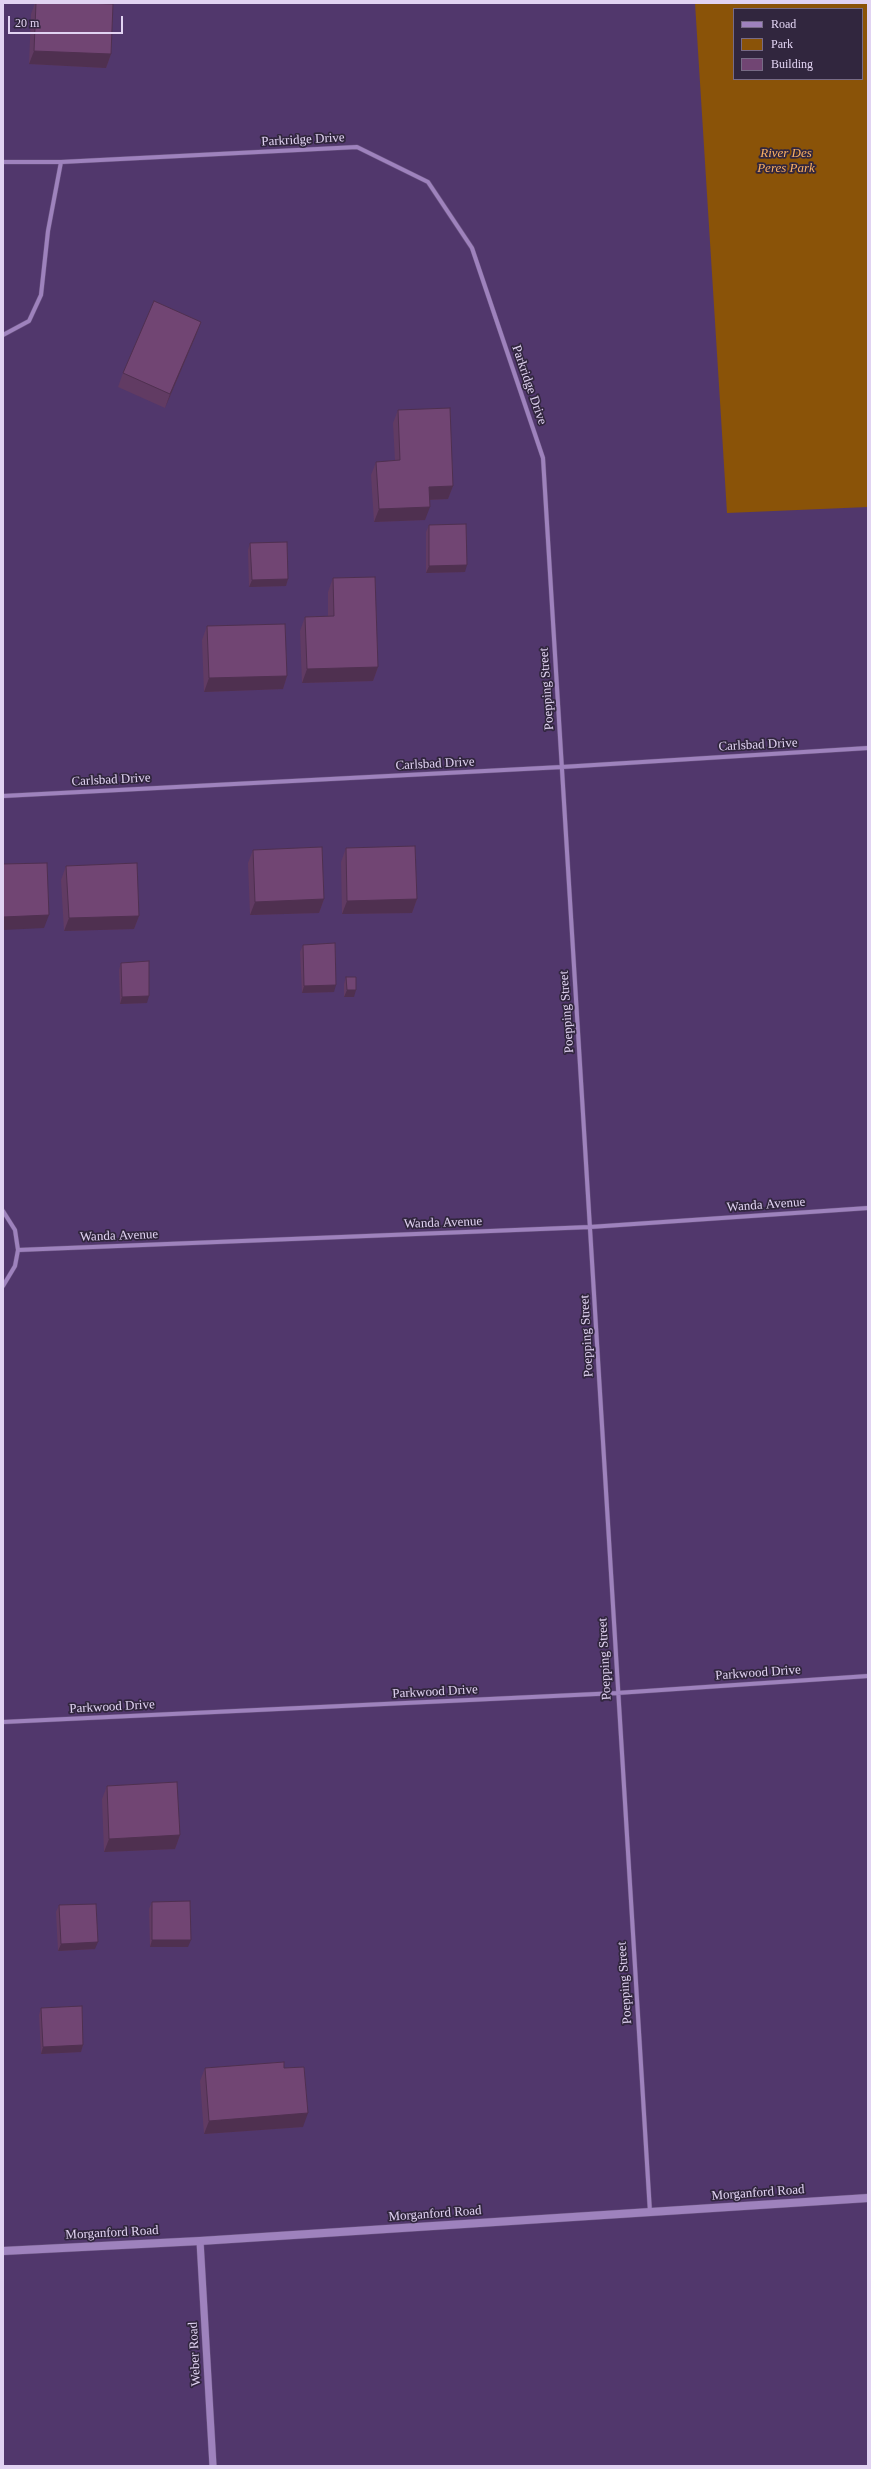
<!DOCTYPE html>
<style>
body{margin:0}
#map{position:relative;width:871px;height:2469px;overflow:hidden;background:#51376c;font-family:Georgia,serif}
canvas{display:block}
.frame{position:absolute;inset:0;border:4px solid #e1d3f2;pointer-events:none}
.legend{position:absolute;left:733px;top:8px;width:130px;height:72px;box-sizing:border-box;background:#31263e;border:1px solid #776b86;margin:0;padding:5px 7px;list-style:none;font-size:12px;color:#e1d3f2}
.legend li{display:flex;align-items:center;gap:8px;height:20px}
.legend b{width:20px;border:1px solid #776b86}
.scale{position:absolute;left:8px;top:16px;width:115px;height:18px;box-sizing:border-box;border:2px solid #e1d3f2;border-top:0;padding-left:5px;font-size:12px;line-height:14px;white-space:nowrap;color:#e1d3f2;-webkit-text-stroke:3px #31263e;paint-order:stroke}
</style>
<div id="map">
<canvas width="871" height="2469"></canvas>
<div class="frame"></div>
<ul class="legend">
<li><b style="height:5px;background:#9e82bd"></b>Road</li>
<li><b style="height:11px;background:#8a5308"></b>Park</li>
<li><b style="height:11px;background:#714573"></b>Building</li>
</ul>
<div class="scale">20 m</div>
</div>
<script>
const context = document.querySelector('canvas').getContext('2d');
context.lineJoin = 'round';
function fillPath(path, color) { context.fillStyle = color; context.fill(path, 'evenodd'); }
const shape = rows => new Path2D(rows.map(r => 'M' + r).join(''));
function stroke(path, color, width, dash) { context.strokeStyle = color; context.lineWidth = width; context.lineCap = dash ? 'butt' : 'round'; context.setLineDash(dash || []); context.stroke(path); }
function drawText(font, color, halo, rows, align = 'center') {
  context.font = font + ' Georgia,serif'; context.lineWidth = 3.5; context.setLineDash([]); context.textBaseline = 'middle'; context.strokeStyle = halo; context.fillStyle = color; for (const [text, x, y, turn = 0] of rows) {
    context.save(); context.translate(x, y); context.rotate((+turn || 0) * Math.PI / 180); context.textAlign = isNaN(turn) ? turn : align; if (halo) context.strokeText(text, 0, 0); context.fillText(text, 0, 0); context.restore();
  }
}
const green = shape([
 [695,3,868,3,868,507,727,513],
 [734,9,862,9,862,79,734,79]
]);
const minor = shape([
 [3,162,61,162,357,147,428,182,472,248,543,458,650,2212],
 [3,335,29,321,41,295,48,231,61,162],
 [3,796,562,767,868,748],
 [3,1211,15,1230,18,1250,15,1266,3,1286],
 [18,1250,590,1227,868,1208],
 [3,1722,617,1693,868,1676]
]);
const tertiary = shape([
 [200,2241,213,2466]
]);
const secondary = shape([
 [3,2251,200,2241,868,2198]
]);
const wall = shape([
 [35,3,84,3,111,54,106,68,29,64,31,14],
 [201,322,196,335,165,408,118,387,123,373],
 [398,410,453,486,448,499,430,500,425,520,374,522,371,475,376,462,395,461,393,423],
 [429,525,465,572,426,573,426,532],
 [250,543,288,579,286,586,249,587,248,550],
 [333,578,378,667,373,681,302,683,300,631,305,617,328,616,328,592],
 [207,626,287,676,283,689,204,692,202,640],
 [346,848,417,899,412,913,342,914,341,862],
 [253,850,324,899,319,913,250,915,248,863],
 [66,866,139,916,134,929,64,931,61,880],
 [303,945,334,992,302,993,300,952],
 [121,963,147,1003,120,1004,119,970],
 [346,977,354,997,344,997,344,984],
 [107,1786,180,1835,175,1849,104,1852,102,1799],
 [152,1902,188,1947,150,1947,149,1909],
 [59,1905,95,1949,58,1951,56,1912],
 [41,2008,83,2045,81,2052,41,2054,39,2015],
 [205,2068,284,2068,303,2127,204,2134,200,2081]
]);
const shadedWall = shape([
 [34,51,111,54,106,68,29,64],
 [201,322,196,335,165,408,170,394],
 [453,486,448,499,424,500,429,487],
 [430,507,425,520,374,522,379,509],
 [467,565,465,572,426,573,429,566],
 [288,579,286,586,249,587,252,580],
 [378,667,373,681,302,683,307,669],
 [287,676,283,689,204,692,209,678],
 [324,899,319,913,250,915,255,902],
 [417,899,412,913,342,914,347,901],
 [49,915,44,928,3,930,3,917],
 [139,916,134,929,64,931,69,918],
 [336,985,334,992,302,993,304,986],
 [347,990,356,990,354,997,344,997],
 [149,996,147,1003,120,1004,122,997],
 [180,1835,175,1849,104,1852,109,1839],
 [152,1940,191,1940,188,1947,150,1947],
 [98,1942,95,1949,58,1951,61,1944],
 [83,2045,81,2052,41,2054,43,2047],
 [308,2113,303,2127,204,2134,209,2121]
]);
const building = shape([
 [36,3,84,3,113,4,111,54,34,51,36,3],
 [154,301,201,322,170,394,123,373,154,301],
 [450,408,453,486,429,487,430,507,379,509,376,462,400,460,398,410,450,408],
 [466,524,467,565,429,566,429,525,466,524],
 [287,542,288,579,252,580,250,543,287,542],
 [375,577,378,667,307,669,305,617,334,616,333,578,375,577],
 [285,624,287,676,209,678,207,626,285,624],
 [415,846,417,899,347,901,346,848,415,846],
 [322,847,324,899,255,902,253,850,322,847],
 [47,863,49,915,3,917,3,864,47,863],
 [137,863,139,916,69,918,66,866,137,863],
 [335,943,336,985,304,986,303,945,335,943],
 [149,961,149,996,122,997,121,963,149,961],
 [346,977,356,977,356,990,347,990,346,977],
 [177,1782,180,1835,109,1839,107,1786,177,1782],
 [190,1901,191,1940,152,1940,152,1902,190,1901],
 [96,1904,98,1942,61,1944,59,1905,96,1904],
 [82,2006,83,2045,43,2047,41,2008,82,2006],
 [284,2062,284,2068,304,2067,308,2113,209,2121,205,2068,284,2062]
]);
const streetNames = [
 ["Parkridge Drive",303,140,-3],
 ["Parkridge Drive",529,385,71],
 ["Poepping Street",547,689,-94],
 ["Carlsbad Drive",758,745,-3],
 ["Carlsbad Drive",435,764,-3],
 ["Carlsbad Drive",111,780,-3],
 ["Poepping Street",567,1012,-94],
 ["Wanda Avenue",766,1205,-4],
 ["Wanda Avenue",443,1223,-2],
 ["Wanda Avenue",119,1236,-2],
 ["Poepping Street",587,1336,-93],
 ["Poepping Street",605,1659,-93],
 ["Parkwood Drive",758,1673,-4],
 ["Parkwood Drive",435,1692,-3],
 ["Parkwood Drive",112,1707,-3],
 ["Poepping Street",625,1983,-94],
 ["Morganford Road",758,2193,-4],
 ["Morganford Road",435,2214,-4],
 ["Morganford Road",112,2233,-3],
 ["Weber Road",195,2354,-93]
];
const parkNames = [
 ["River Des",786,154],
 ["Peres Park",786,169]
];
fillPath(green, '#8a5308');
stroke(minor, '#6a5480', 5);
stroke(tertiary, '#6a5480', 8);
stroke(secondary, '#6a5480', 9);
stroke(minor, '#9e82bd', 4);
stroke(tertiary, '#9e82bd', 7);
stroke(secondary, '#9e82bd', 8);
fillPath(wall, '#613b63');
fillPath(shadedWall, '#4f3050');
fillPath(building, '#714573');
stroke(building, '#4f3050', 1);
drawText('13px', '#e1d3f2', '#31263e', streetNames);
drawText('italic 13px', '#fab063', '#31263e', parkNames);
</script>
